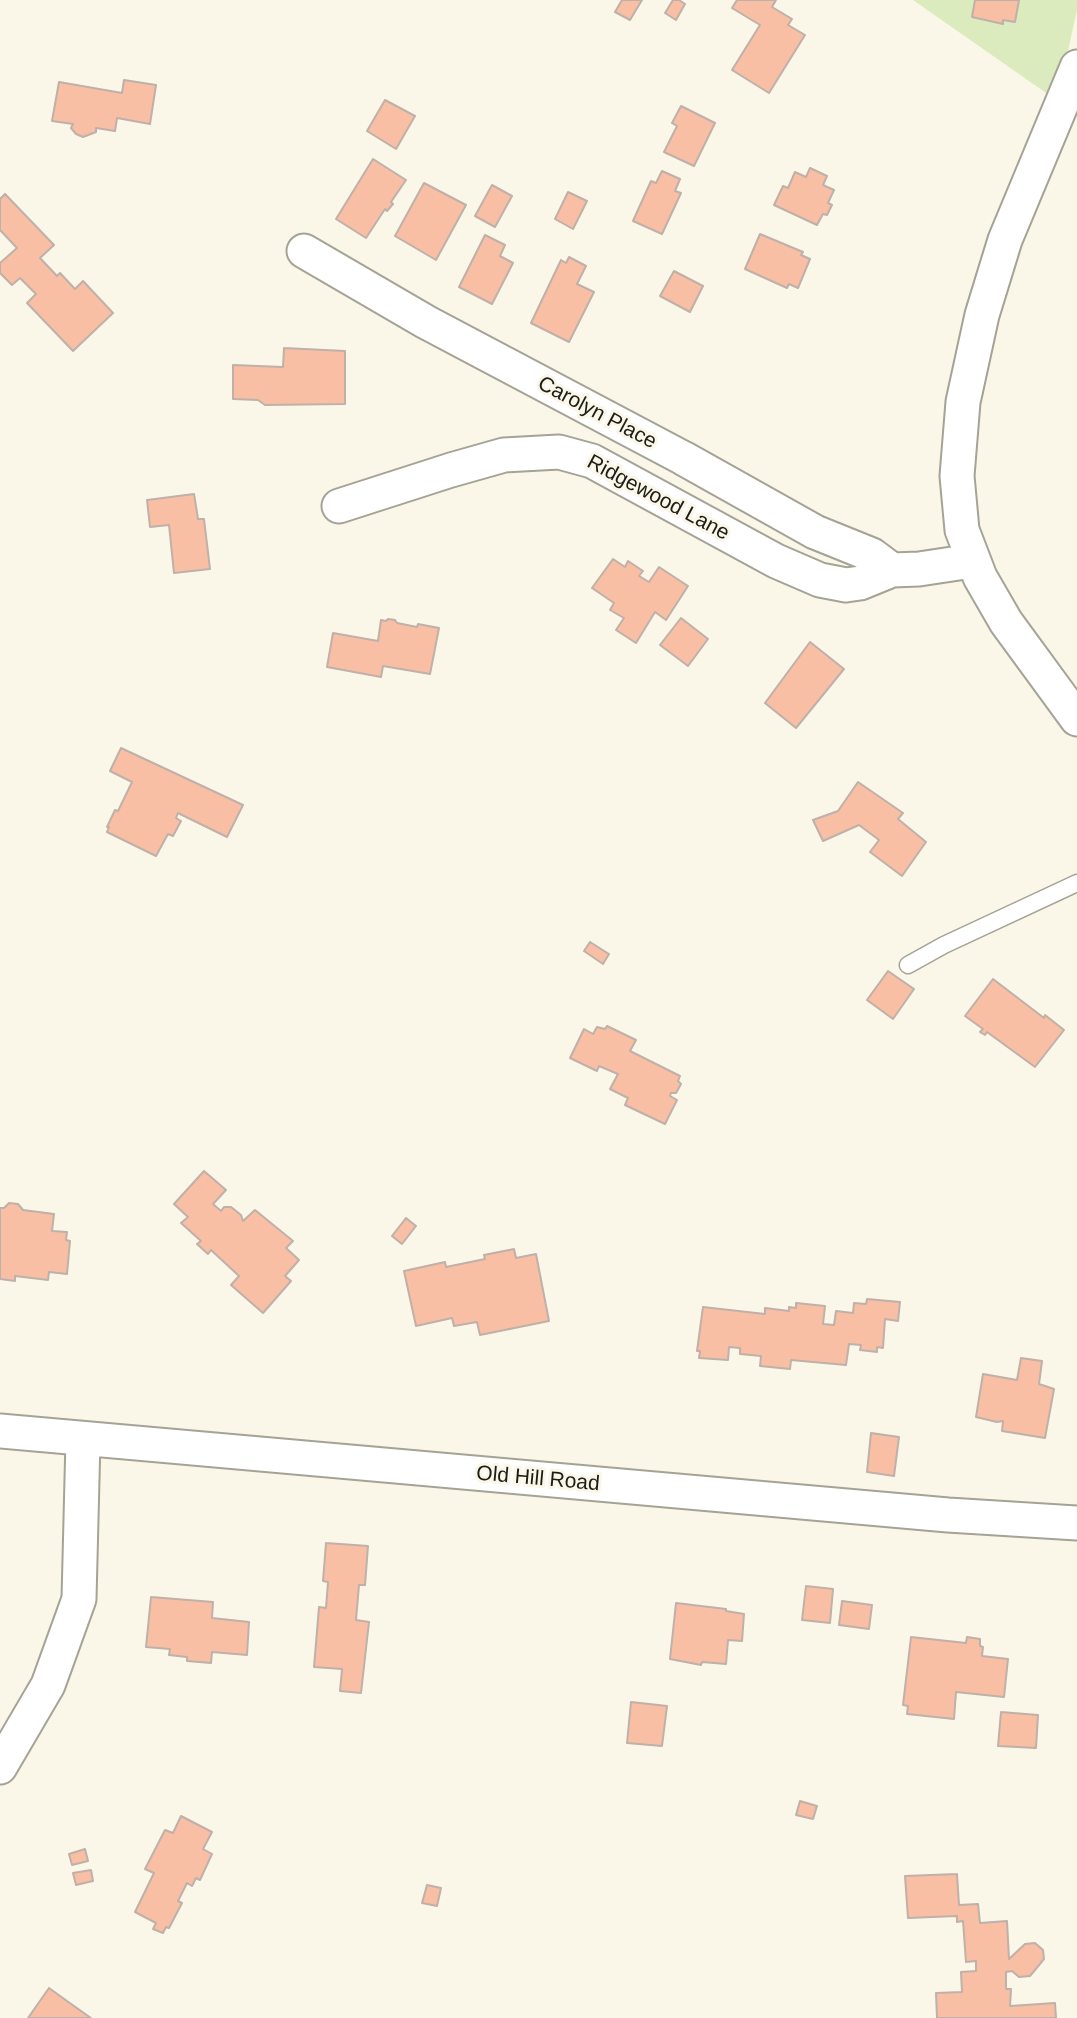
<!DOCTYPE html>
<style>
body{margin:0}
canvas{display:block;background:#faf7e8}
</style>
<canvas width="1077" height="2018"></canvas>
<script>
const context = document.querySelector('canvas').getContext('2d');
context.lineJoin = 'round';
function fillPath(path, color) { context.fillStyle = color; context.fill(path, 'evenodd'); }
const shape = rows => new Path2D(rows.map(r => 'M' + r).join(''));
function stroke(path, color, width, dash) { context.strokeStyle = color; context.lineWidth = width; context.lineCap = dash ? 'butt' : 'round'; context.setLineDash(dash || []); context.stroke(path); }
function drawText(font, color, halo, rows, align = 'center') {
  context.font = font + ' Arial,sans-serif'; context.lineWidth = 6; context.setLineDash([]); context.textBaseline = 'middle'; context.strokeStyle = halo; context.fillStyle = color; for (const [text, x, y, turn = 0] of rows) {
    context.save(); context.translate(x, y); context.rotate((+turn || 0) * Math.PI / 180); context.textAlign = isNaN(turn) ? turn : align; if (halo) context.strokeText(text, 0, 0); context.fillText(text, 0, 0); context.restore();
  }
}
const green = shape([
 [913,0,1077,0,1077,10,1068,51,1049,95]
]);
const building = shape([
 [622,0,642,0,630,20,615,12,622,0],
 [673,0,679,0,685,4,676,20,665,13,673,0],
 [737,0,776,0,772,7,792,19,788,25,805,35,769,93,732,70,760,25,732,8,737,0],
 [975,0,1019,0,1015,22,1003,20,1003,24,972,17,975,0],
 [124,80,156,85,150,124,117,118,115,131,96,128,96,132,83,137,76,134,71,128,73,124,52,121,59,82,122,93,124,80],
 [385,100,415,116,396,149,367,131,385,100],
 [681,106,715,123,694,166,664,152,677,126,672,123,681,106],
 [373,159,406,180,391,202,393,204,387,211,385,209,366,238,336,219,373,159],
 [810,168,827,176,823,185,834,190,828,203,832,205,827,215,823,214,817,225,774,205,783,186,788,188,795,172,806,177,810,168],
 [662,171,680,179,675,191,681,193,662,234,633,221,651,181,656,183,662,171],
 [424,183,466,205,436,260,395,236,424,183],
 [492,185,512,196,495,227,475,216,492,185],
 [568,192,587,201,573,229,555,219,568,192],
 [5,194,54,245,40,258,57,276,60,273,75,289,83,281,113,313,73,351,27,303,36,294,20,278,12,285,0,273,0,263,17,248,0,230,0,199,5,194],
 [760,234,803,252,801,255,810,259,798,288,789,284,787,288,745,269,760,234],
 [485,235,505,245,500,256,513,263,492,304,459,287,485,235],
 [569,257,586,266,577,284,594,292,569,342,531,323,561,260,566,263,569,257],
 [674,271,703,286,690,312,660,296,674,271],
 [284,348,345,351,345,404,265,405,258,400,233,399,233,365,283,367,284,348],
 [194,494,198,519,204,519,210,569,174,573,169,525,150,527,147,500,194,494],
 [613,559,625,567,628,561,643,571,639,576,649,582,659,567,688,586,666,620,655,612,636,643,616,630,624,618,610,610,614,603,592,588,613,559],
 [681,618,708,639,688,666,660,645,681,618],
 [388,619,395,620,397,623,417,627,418,624,439,628,430,674,383,666,381,677,327,667,333,633,378,641,381,620,386,621,388,619],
 [810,642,844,669,796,728,765,703,810,642],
 [121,748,243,805,227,837,178,813,176,818,181,821,173,836,168,834,156,856,107,832,109,827,107,827,115,810,118,811,132,782,110,771,121,748],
 [858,782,903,813,898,819,926,842,902,876,870,852,879,840,859,825,823,841,813,820,838,811,858,782],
 [590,942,609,954,603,964,584,951,590,942],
 [888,971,914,989,893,1019,867,1000,888,971],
 [993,979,1044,1018,1045,1015,1064,1030,1035,1067,987,1032,985,1035,980,1032,983,1029,965,1016,993,979],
 [607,1026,636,1040,630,1051,680,1076,678,1081,681,1084,676,1093,671,1093,670,1096,677,1100,665,1124,625,1105,628,1098,610,1089,618,1074,599,1066,597,1071,570,1058,584,1029,593,1034,597,1027,605,1029,607,1026],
 [204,1171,226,1190,213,1204,221,1211,224,1207,231,1207,241,1215,243,1221,255,1210,293,1241,286,1248,299,1260,285,1276,291,1281,263,1313,231,1285,239,1276,211,1250,208,1254,197,1244,201,1241,181,1223,188,1217,174,1204,204,1171],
 [9,1203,18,1204,23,1210,54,1214,52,1231,67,1232,66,1240,70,1241,67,1274,49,1272,48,1280,15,1276,15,1281,0,1279,0,1208,4,1208,9,1203],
 [406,1218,416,1226,402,1244,392,1236,406,1218],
 [514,1249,516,1258,536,1254,549,1321,480,1335,477,1322,454,1326,452,1318,416,1326,404,1271,445,1262,446,1267,485,1259,484,1255,514,1249],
 [867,1299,900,1302,898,1321,885,1319,883,1348,877,1347,877,1352,860,1350,861,1345,849,1344,846,1365,791,1360,790,1369,760,1366,761,1356,740,1354,740,1348,729,1347,728,1360,699,1358,700,1351,697,1351,703,1307,765,1314,765,1308,789,1311,789,1307,796,1308,796,1303,825,1306,823,1324,834,1325,836,1311,853,1313,854,1303,866,1304,867,1299],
 [1021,1358,1042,1361,1039,1384,1054,1389,1045,1438,1002,1431,1003,1421,997,1422,976,1417,983,1374,1017,1380,1021,1358],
 [871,1433,899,1437,894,1476,867,1472,871,1433],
 [326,1543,368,1546,365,1585,359,1585,356,1620,369,1622,361,1693,340,1691,342,1669,314,1667,319,1607,326,1608,328,1582,323,1581,326,1543],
 [806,1586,833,1589,830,1623,802,1620,806,1586],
 [151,1597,213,1602,212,1618,249,1622,247,1655,212,1652,211,1663,187,1661,187,1657,169,1655,170,1649,146,1647,151,1597],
 [842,1601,872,1605,869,1629,839,1625,842,1601],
 [676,1603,726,1609,726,1611,744,1614,742,1641,728,1640,726,1664,702,1662,701,1665,670,1659,676,1603],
 [911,1637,966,1643,967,1637,980,1639,980,1646,983,1647,982,1656,1008,1659,1004,1697,956,1692,954,1719,907,1714,908,1706,903,1705,911,1637],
 [631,1702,667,1706,662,1746,627,1743,631,1702],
 [1001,1712,1038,1715,1036,1748,998,1746,1001,1712],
 [800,1801,817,1806,813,1819,796,1815,800,1801],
 [181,1816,212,1832,203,1849,212,1854,200,1880,196,1878,192,1886,187,1883,178,1901,182,1903,169,1928,166,1927,163,1933,153,1929,156,1923,135,1912,154,1873,145,1869,165,1830,173,1833,181,1816],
 [85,1849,88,1861,72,1865,69,1854,85,1849],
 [91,1870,93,1881,76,1885,73,1873,91,1870],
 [957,1874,959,1905,978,1904,980,1923,1007,1921,1009,1959,1025,1944,1035,1943,1043,1950,1044,1959,1030,1976,1019,1977,1012,1971,1006,1972,1006,1989,1011,1989,1010,2006,1055,2003,1056,2018,937,2018,936,1993,962,1992,961,1972,976,1971,976,1961,966,1962,963,1921,957,1922,957,1916,908,1918,905,1876,957,1874],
 [427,1885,441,1888,437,1906,422,1903,427,1885],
 [49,1988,74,2006,91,2018,28,2018,49,1988]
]);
const lane = shape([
 [908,965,944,945,1077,883]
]);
const street = shape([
 [1077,67,1005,240,982,315,963,402,957,476,962,530,980,577,1006,622,1077,719],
 [304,251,426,322,683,458,815,532,872,555,892,570],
 [339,506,451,470,504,455,559,452,592,461,776,561,820,580,846,585,860,583,892,570,919,569,972,561],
 [0,1431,948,1515,1077,1523],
 [0,1767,48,1685,79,1599,83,1439]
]);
const streetNames = [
 ["Carolyn Place",597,413,28],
 ["Ridgewood Lane",658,498,28],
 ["Old Hill Road",538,1479,5]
];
fillPath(green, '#dbebbe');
fillPath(building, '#f9bfa4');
stroke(building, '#bfb0a9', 2);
stroke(lane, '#a5a395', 19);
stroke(street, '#a5a395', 37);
stroke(lane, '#fff', 16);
stroke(street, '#fff', 33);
drawText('21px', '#1d1c17', '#faf7e8', streetNames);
</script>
